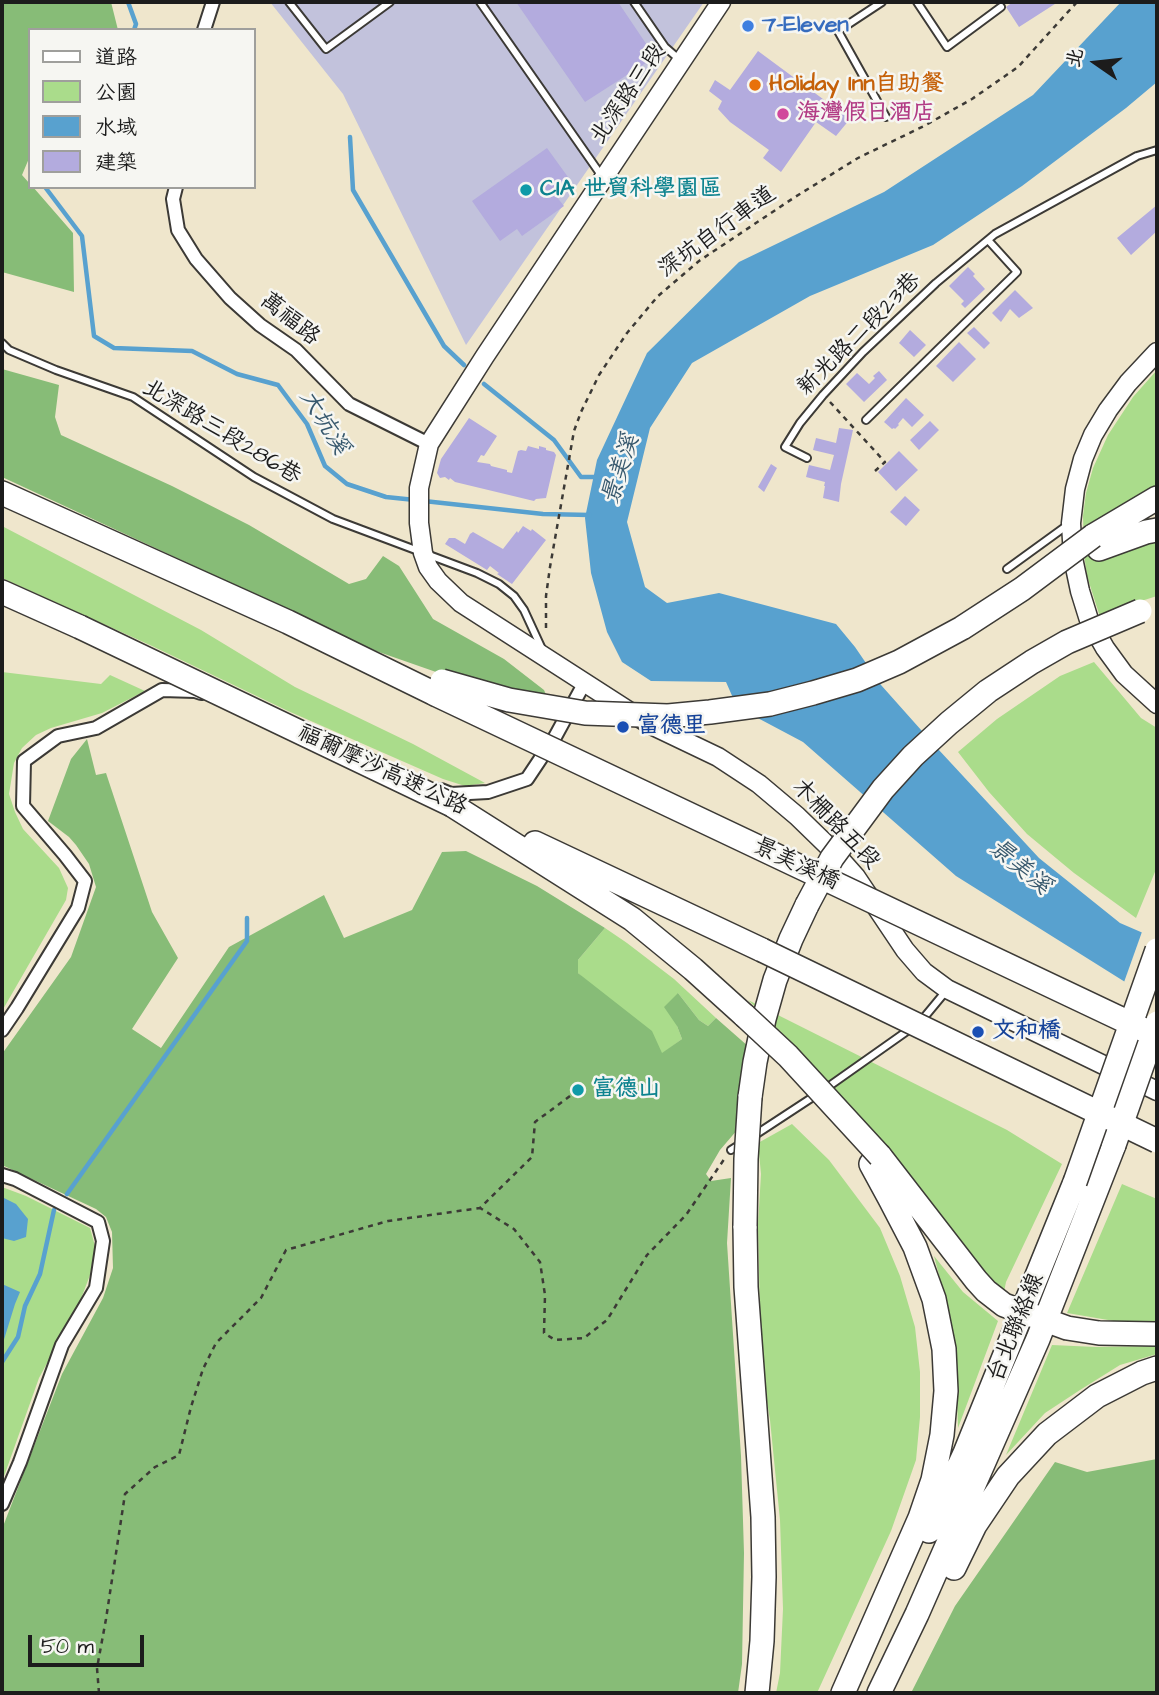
<!DOCTYPE html>
<meta charset="utf-8">
<style>
body{margin:0}
#map{position:relative;width:1159px;height:1695px;overflow:hidden;background:#efe6cc;font-family:"Architects Daughter","LXGW WenKai TC",sans-serif}
canvas{display:block}
.frame{position:absolute;inset:0;border:4px solid #1c1c1c;pointer-events:none}
.legend{position:absolute;left:28px;top:28px;width:228px;height:161px;box-sizing:border-box;background:#f6f6f2;border:2px solid #9f9f9c;margin:0;padding:9px 12px;list-style:none;font-size:21px;color:#1c1c1c}
.legend li{display:flex;align-items:center;gap:14px;height:35px}
.legend b{width:35px;border:2px solid #9f9f9c}
.north{position:absolute;left:1061px;top:28px;width:70px;height:70px;-webkit-text-stroke:5px #f6f6f2;paint-order:stroke;rotate:284deg;font-size:19px;font-weight:700;line-height:28px;text-align:center;color:#1c1c1c}
.north::after{content:'';display:block;margin:auto;width:24px;height:32px;background:#1c1c1c;clip-path:polygon(50% 0,100% 100%,50% 72%,0 100%)}
.scale{position:absolute;left:28px;top:1635px;width:116px;height:32px;box-sizing:border-box;border:4px solid #1c1c1c;border-top:0;padding-left:9px;font-size:21px;line-height:24px;white-space:nowrap;color:#1c1c1c;-webkit-text-stroke:5px #f6f6f2;paint-order:stroke}
</style>
<div id="map">
<canvas width="1159" height="1695"></canvas>
<div class="frame"></div>
<ul class="legend">
<li><b style="height:9px;background:#fff"></b>道路</li>
<li><b style="height:19px;background:#aadc8b"></b>公園</li>
<li><b style="height:19px;background:#58a1cf"></b>水域</li>
<li><b style="height:19px;background:#b3abde"></b>建築</li>
</ul>
<div class="north">北</div>
<div class="scale">50 m</div>
</div>
<script>
const context = document.querySelector('canvas').getContext('2d');
context.lineJoin = 'round';
function fillPath(path, color) { context.fillStyle = color; context.fill(path, 'evenodd'); }
const shape = rows => new Path2D(rows.map(r => 'M' + r).join(''));
function stroke(path, color, width, dash) { context.strokeStyle = color; context.lineWidth = width; context.lineCap = dash ? 'butt' : 'round'; context.setLineDash(dash || []); context.stroke(path); }
function drawText(font, color, halo, rows, align = 'center') {
  context.font = font + ' "Architects Daughter","LXGW WenKai TC",sans-serif'; context.lineWidth = 5; context.setLineDash([]); context.textBaseline = 'middle'; context.strokeStyle = halo; context.fillStyle = color; for (const [text, x, y, turn = 0] of rows) {
    context.save(); context.translate(x, y); context.rotate((+turn || 0) * Math.PI / 180); context.textAlign = isNaN(turn) ? turn : align; if (halo) context.strokeText(text, 0, 0); context.fillText(text, 0, 0); context.restore();
  }
}
const industrial = shape([
 [270,2,704,2,466,345,343,94]
]);
const green = shape([
 [1157,370,1157,485,1090,527,1157,540,1157,596,1135,603,1101,620,1087,576,1084,554,1083,516,1086,493,1093,468,1108,435,1133,397],
 [2,526,201,630,295,687,413,744,485,783,465,786,443,779,288,711,152,646,2,578],
 [1094,662,1141,718,1157,728,1157,867,1136,918,1074,873,1027,834,989,792,958,752,997,719,1060,676],
 [2,672,101,684,110,675,145,691,102,713,51,728,36,735,22,748,14,763,9,794,15,812,23,829,59,868,68,888,66,900,2,1011],
 [605,928,627,943,674,979,716,1018,708,1026,699,1020,678,993,677,1026,682,1039,662,1054,578,973,578,960],
 [748,1000,1007,1130,1062,1164,1006,1282,1004,1292,983,1277,844,1103,788,1039],
 [792,1124,829,1160,880,1228,900,1276,915,1327,920,1372,920,1417,916,1460,891,1531,817,1693,776,1693,780,1673,783,1609,780,1520,770,1420,761,1364,758,1225,761,1174,758,1143],
 [1122,1184,1157,1199,1157,1322,1114,1321,1067,1313],
 [2,1187,26,1196,90,1228,95,1246,90,1275,79,1304,39,1378,2,1482],
 [934,1256,963,1292,998,1321,958,1428,956,1368,949,1313],
 [1052,1345,1096,1347,1157,1346,1157,1354,1120,1365,1080,1390,1045,1413,1006,1455]
]);
const forest = shape([
 [2,2,111,2,118,30,30,30,30,156,22,175,30,184,30,187,33,187,73,233,74,292,2,272],
 [2,369,59,385,55,417,61,435,172,486,249,525,349,584,366,579,383,556,399,566,433,619,504,659,544,690,548,699,456,679,376,651,278,608,205,571,2,477],
 [87,739,96,775,106,773,152,912,178,958,132,1029,161,1048,229,947,324,895,344,938,412,910,442,852,466,851,537,886,605,928,578,960,578,973,652,1031,662,1053,682,1039,677,1026,664,1007,678,993,699,1020,708,1026,716,1018,749,1047,738,1129,720,1150,706,1174,711,1181,731,1178,727,1243,741,1456,744,1553,742,1664,738,1693,2,1693,2,1529,62,1374,103,1298,113,1268,112,1232,106,1217,96,1209,2,1165,2,1054,71,957,96,887,89,864,76,845,69,837,48,821,71,759],
 [1157,1459,1157,1693,911,1693,955,1606,1055,1462,1087,1472]
]);
const water = shape([
 [1121,2,1157,2,1157,82,1126,108,1022,186,933,245,810,296,692,363,650,428,627,522,645,587,667,603,719,593,836,624,855,647,881,685,938,749,1039,858,1120,923,1157,939,1157,1002,956,876,803,742,737,707,726,682,651,681,622,662,607,632,591,573,585,518,597,460,647,353,739,262,884,192,1033,95],
 [2,1197,16,1204,28,1219,26,1237,14,1241,2,1238],
 [2,1284,20,1292,15,1304,2,1346]
]);
const pier = shape([
 [1143,929,1157,935,1157,1006,1123,985]
]);
const stream = shape([
 [128,2,136,24,134,30],
 [350,137,353,190,444,346,464,365],
 [45,187,82,236,94,336,114,348,192,351,237,374,278,385,307,424,325,466,347,484,386,497,415,500],
 [484,384,554,440,581,477,599,477],
 [424,501,543,514,590,515],
 [67,1194,247,941,247,918],
 [2,1362,18,1337,25,1306,40,1274,54,1210]
]);
const building = shape([
 [516,2,618,2,655,57,585,102],
 [1013,2,1058,2,1019,27,1006,7],
 [758,51,850,119,836,136,816,122,781,172,763,158,769,150,730,122,718,109,722,101,709,91,715,80,730,90],
 [547,148,573,184,556,196,564,206,522,236,517,229,500,241,472,201],
 [1157,205,1157,231,1131,255,1117,238],
 [968,267,975,274,973,276,985,289,965,308,961,304,964,301,949,286],
 [1015,290,1033,308,1019,318,1010,309,1001,322,992,313],
 [974,327,990,343,984,349,967,333],
 [910,330,926,345,914,357,899,343],
 [959,342,976,359,953,382,936,366],
 [879,371,887,380,864,402,846,384,857,373,869,384,875,378,873,376],
 [906,398,924,415,912,427,903,418,898,424,899,425,895,429,894,428,892,429,884,422],
 [469,418,497,436,484,456,481,455,477,462,490,464,491,466,507,470,507,472,512,473,518,451,521,450,526,451,528,446,539,449,539,446,546,448,546,450,554,452,556,455,546,498,536,499,534,501,455,482,450,478,449,480,445,477,440,478,437,473,441,459],
 [930,421,939,430,919,450,910,440],
 [839,428,853,430,841,484,839,502,823,498,825,486,824,486,825,482,806,477,809,465,830,470,834,455,813,450,816,438,836,443],
 [899,451,918,470,896,491,878,472],
 [771,464,777,468,764,492,758,487],
 [905,496,920,510,906,526,890,512],
 [523,526,531,531,532,529,546,540,512,584,497,574,499,573,490,566,487,570,445,544,449,538,455,538,465,544,470,534,473,532,503,549,517,531,518,533]
]);
const path = shape([
 [830,402,885,462,875,471],
 [546,628,546,596,550,567,574,431,581,412,599,375,627,333,658,296,699,261,795,197,858,158,924,126,972,99,1018,67,1077,2],
 [578,1090,535,1122,532,1157,480,1208,514,1229,540,1262,545,1295,544,1333,555,1340,584,1338,607,1320,647,1255,686,1215,725,1158],
 [99,1693,97,1668,106,1619,125,1494,155,1467,179,1455,191,1407,203,1369,216,1343,261,1298,286,1250,388,1221,480,1208]
]);
const lane = shape([
 [289,2,326,49,390,2],
 [480,2,601,175],
 [634,2,665,47,680,60],
 [882,2,838,31,886,117],
 [917,2,947,47,1001,7],
 [2,343,9,350,56,370,133,397,254,477,333,519,477,573,499,584,514,596,524,610,542,649],
 [866,420,1017,272,988,240],
 [807,458,785,447,800,423,823,395,863,352,936,283,995,234,1137,156,1157,150],
 [1007,569,1069,524],
 [922,1020,946,991],
 [825,1089,910,1029],
 [755,1135,816,1095],
 [731,1150,742,1143]
]);
const street = shape([
 [204,30,213,2],
 [176,187,173,199,178,230,196,259,230,298,260,325,296,350,349,404,429,444],
 [441,790,451,794,488,792,527,779,555,737,585,682],
 [2,1030,17,1008,78,908,85,881,65,855,23,806,24,761,58,736,96,728,162,690,195,691,201,693],
 [2,1175,15,1179,98,1222,103,1241,96,1288,62,1345,20,1462,2,1504]
]);
const secondary = shape([
 [721,2,485,356,429,444,419,488,419,523,423,553,428,567,438,581,461,603,649,724,718,757,759,784,797,816,832,850,856,877,905,950,924,972,947,989,1157,1091],
 [1157,352,1128,383,1108,410,1093,435,1083,459,1075,489,1071,523,1073,558,1080,591,1089,620,1105,648,1124,674,1157,704]
]);
const highway = shape([
 [2,493,288,622,435,694],
 [1093,536,1157,498],
 [1099,549,1146,532,1157,530],
 [2,592,80,627],
 [452,805,632,919,693,969,745,1016],
 [535,843,762,950],
 [750,1097,755,1062,764,1019,775,980,791,939,807,905],
 [880,1156,976,1280,986,1291,1004,1305,1067,1328,1099,1333,1157,1334],
 [745,1226,746,1287,763,1517,764,1577,762,1641,757,1693],
 [929,1531,965,1453,1075,1182],
 [954,1568,975,1525,1008,1476,1047,1434,1097,1396,1142,1373,1157,1368],
 [843,1693,920,1518,933,1480,942,1435,946,1391,944,1349,934,1299,915,1247,890,1199,871,1164],
 [879,1693,917,1614,1038,1339,1114,1145]
]);
const highwayBridge = shape([
 [80,627,452,805],
 [442,681,509,700,585,713,668,716,710,712,770,704,813,693,857,680,899,662,962,628,1022,589,1093,536],
 [435,694,1157,1036],
 [807,905,832,858,883,789,913,756,949,723,988,691,1032,662,1067,642,1140,611],
 [762,950,1157,1141],
 [745,1016,788,1056,880,1156],
 [1114,1145,1157,1023],
 [1075,1182,1157,950],
 [745,1226,746,1159,750,1097]
]);
const markers = [
 [748,26,7,"#3f7fe0"],
 [755,85,7,"#e8710a"],
 [783,114,7,"#d1479c"],
 [526,190,7,"#0f9aa8"],
 [623,727,7,"#1a4fb4"],
 [978,1032,7,"#1a4fb4"],
 [578,1090,7,"#0f9aa8"]
];
const shopNames = [
 ["7-Eleven",762,26]
];
const foodNames = [
 ["Holiday Inn自助餐",769,85]
];
const streetNames = [
 ["北深路三段",629,95,-56],
 ["深坑自行車道",718,233,-36],
 ["萬福路",289,320,39],
 ["新光路二段23巷",860,335,-45],
 ["北深路三段286巷",221,433,31],
 ["福爾摩沙高速公路",382,771,25],
 ["木柵路五段",835,825,46],
 ["景美溪橋",796,865,25],
 ["台北聯絡線",1017,1328,-68]
];
const hotelNames = [
 ["海灣假日酒店",797,114]
];
const cultureNames = [
 ["CIA 世貿科學園區",540,190],
 ["富德山",592,1090]
];
const transitNames = [
 ["富德里",637,727],
 ["文和橋",992,1032]
];
const waterNames = [
 ["大坑溪",323,423,58],
 ["景美溪",622,470,-72],
 ["景美溪",1019,868,40]
];
fillPath(industrial, '#c2c2dc');
fillPath(green, '#aadc8b');
fillPath(forest, '#87bc77');
fillPath(water, '#58a1cf');
fillPath(pier, '#efe6cc');
stroke(stream, '#58a1cf', 4.5);
fillPath(building, '#b3abde');
stroke(lane, '#3c3a36', 10);
stroke(street, '#3c3a36', 16);
stroke(secondary, '#3c3a36', 21);
stroke(highway, '#3c3a36', 26);
stroke(path, '#3c3a36', 2.5, [5, 5]);
stroke(lane, '#fff', 6);
stroke(street, '#fff', 12);
stroke(secondary, '#fff', 18);
stroke(highway, '#fff', 23);
stroke(highwayBridge, '#3c3a36', 26, []);
stroke(highwayBridge, '#fff', 23);
for (const [x, y, r, color] of markers) { const dot = new Path2D(); dot.arc(x, y, r, 0, 2 * Math.PI); context.fillStyle = color; context.fill(dot); stroke(dot, '#f6f6f2', 2.5); }
drawText('bold 23px', '#366cbe', '#f6f6f2', shopNames, 'left');
drawText('bold 23px', '#c56008', '#f6f6f2', foodNames, 'left');
drawText('23px', '#1c1c1c', '#f6f6f2', streetNames);
drawText('bold 23px', '#b23c85', '#f6f6f2', hotelNames, 'left');
drawText('bold 23px', '#0d838f', '#f6f6f2', cultureNames, 'left');
drawText('bold 23px', '#164399', '#f6f6f2', transitNames, 'left');
drawText('italic 24px', '#37586d', '#f6f6f2', waterNames);
</script>
